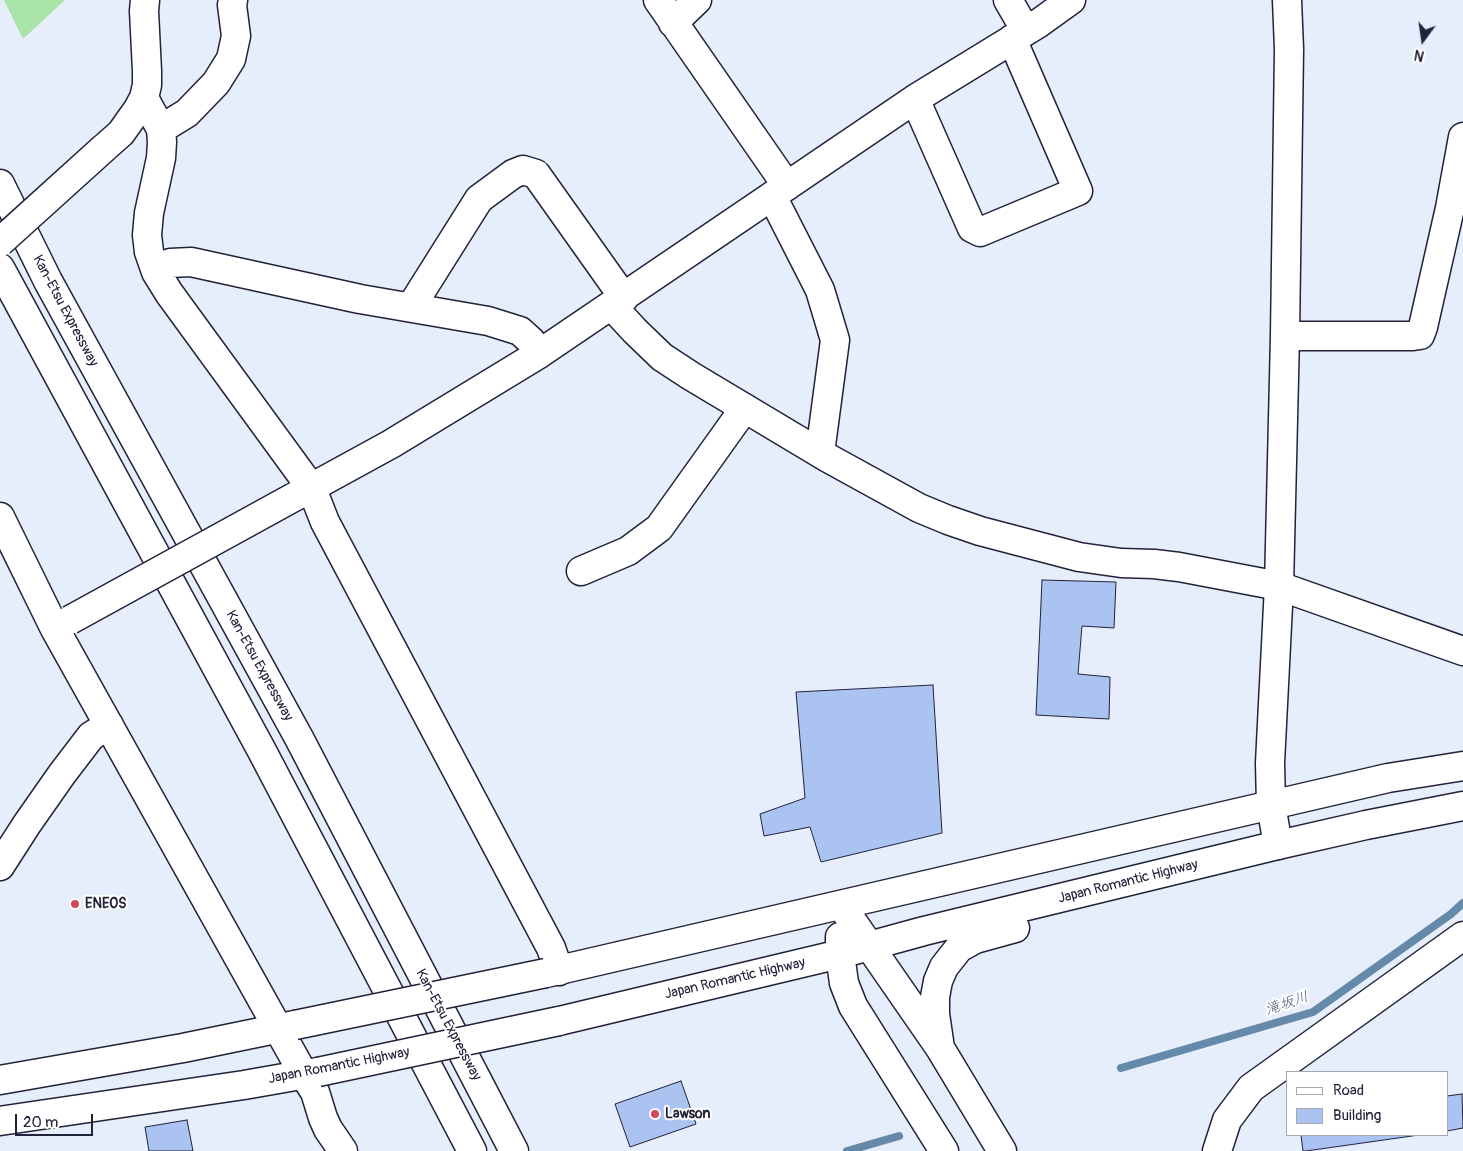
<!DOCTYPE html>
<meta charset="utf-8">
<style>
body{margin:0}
#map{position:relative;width:1463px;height:1151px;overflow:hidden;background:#e6edfb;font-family:Pangolin,sans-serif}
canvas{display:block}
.legend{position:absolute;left:1286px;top:1071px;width:162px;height:65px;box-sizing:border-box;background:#fff;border:1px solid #a7a7b1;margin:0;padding:6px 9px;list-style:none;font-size:15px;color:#22223b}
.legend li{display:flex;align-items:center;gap:10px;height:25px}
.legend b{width:25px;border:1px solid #a7a7b1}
.north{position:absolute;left:1398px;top:15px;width:50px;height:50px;-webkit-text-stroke:4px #fff;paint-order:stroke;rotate:194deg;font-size:14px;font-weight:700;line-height:20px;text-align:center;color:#22223b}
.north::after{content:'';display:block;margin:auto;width:18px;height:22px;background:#22223b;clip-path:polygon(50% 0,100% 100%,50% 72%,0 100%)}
.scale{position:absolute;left:15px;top:1114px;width:78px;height:22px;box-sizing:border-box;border:2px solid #22223b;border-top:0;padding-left:6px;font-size:15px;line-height:18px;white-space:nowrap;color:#22223b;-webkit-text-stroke:4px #fff;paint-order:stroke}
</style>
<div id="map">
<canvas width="1463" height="1151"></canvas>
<ul class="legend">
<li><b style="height:6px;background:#fff"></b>Road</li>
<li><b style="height:14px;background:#abc3f1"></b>Building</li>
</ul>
<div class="north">N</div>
<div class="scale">20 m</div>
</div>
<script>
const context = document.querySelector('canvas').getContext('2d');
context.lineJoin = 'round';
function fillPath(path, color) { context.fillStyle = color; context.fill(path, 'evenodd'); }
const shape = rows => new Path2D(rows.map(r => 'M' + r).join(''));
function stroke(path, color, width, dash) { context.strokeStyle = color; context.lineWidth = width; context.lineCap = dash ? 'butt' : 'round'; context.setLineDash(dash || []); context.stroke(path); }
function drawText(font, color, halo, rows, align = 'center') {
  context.font = font + ' Pangolin,"Klee One",sans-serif'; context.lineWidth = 4; context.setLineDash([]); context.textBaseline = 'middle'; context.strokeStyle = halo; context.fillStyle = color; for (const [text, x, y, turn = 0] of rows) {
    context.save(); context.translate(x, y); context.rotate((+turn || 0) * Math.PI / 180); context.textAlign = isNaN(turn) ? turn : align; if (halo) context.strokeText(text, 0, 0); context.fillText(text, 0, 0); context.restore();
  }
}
const green = shape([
 [4,0,65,0,23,39]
]);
const stream = shape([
 [1121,1068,1313,1012,1451,914,1463,903],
 [847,1151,899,1136]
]);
const building = shape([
 [1042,580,1116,582,1114,628,1082,626,1078,674,1110,677,1109,719,1036,715,1042,580],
 [933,685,942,833,821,862,810,827,764,836,760,814,805,798,796,692,933,685],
 [681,1081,696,1124,630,1147,615,1104,681,1081],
 [1462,1094,1463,1128,1447,1131,1447,1096,1462,1094],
 [187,1120,193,1151,149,1151,145,1127,187,1120],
 [1301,1135,1419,1135,1306,1151,1303,1151,1301,1135]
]);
const minor = shape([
 [658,0,787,186],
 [1008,0,1026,31],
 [673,23,697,0],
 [144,98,161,129,162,142,161,158,149,213,147,235,149,252,156,272,169,293,312,489,325,522,551,948,559,971],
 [915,99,972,228,980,232,1078,191,1012,39],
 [161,129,187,113,216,83,231,59,236,36,232,5,233,0],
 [104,148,121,133,138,109,144,98,147,85,147,71,144,11,145,0],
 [772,196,820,290,835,340,820,453],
 [156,272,170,263,191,262,360,299,488,321,520,331,531,341,539,354],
 [612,306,635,331,662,357,691,376,828,458,919,508,948,520,980,531,1079,557,1121,563,1154,564,1179,567,1279,586,1463,651],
 [411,307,479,199,513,174,523,170,536,174,624,298],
 [1285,336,1413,336,1420,335,1423,327,1450,208,1463,137],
 [296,496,391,444,539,354,915,99,1039,23,1071,0],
 [0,517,55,629,304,1075],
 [581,571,628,551,659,528,744,409],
 [1278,845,1271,805,1270,763,1279,586,1285,336,1289,49,1287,0],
 [0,866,27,824,62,774,91,736,109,725],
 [1217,1151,1227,1120,1251,1088,1463,936]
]);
const major = shape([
 [304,1075,315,1092,323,1118,328,1129,343,1151]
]);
const highway = shape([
 [0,184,48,281,299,738,514,1151],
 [0,268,262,751,472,1151],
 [841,905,940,1048,1002,1151],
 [840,937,840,954,844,983,853,1006,944,1151],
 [546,973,1388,778,1463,766],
 [559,1021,840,954,924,931,1278,845,1366,825,1463,806],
 [940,1048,935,1014,935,997,938,981,944,967,959,948,975,939,1015,928],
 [0,1080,183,1048,295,1025],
 [0,1121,244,1085,318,1072]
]);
const minorBridge = shape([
 [0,242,104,148],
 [70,620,294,497]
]);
const highwayBridge = shape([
 [295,1025,546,973],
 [318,1072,559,1021]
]);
const markers = [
 [75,904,5,"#d1495b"],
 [655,1114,5,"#d1495b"]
];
const streetNames = [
 ["Kan-Etsu Expressway",65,311,62],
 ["Kan-Etsu Expressway",259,666,61],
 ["Japan Romantic Highway",1128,882,-14],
 ["Japan Romantic Highway",735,979,-13],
 ["Kan-Etsu Expressway",448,1025,62],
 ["Japan Romantic Highway",339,1066,-11]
];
const poiNames = [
 ["ENEOS",85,904],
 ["Lawson",665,1114]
];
const waterNames = [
 ["滝坂川",1287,1004,-19]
];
fillPath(green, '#a9e3a8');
stroke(stream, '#6589a9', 8);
fillPath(building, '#abc3f1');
stroke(building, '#22223b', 1);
stroke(minor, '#22223b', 31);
stroke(major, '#22223b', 31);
stroke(highway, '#22223b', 31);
stroke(minor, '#fff', 28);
stroke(major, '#fff', 28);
stroke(highway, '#fff', 28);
stroke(minorBridge, '#22223b', 31, []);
stroke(highwayBridge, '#22223b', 31, []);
stroke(minorBridge, '#fff', 28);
stroke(highwayBridge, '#fff', 28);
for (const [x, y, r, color] of markers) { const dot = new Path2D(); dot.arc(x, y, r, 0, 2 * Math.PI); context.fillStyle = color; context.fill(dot); stroke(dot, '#fff', 2); }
drawText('14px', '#22223b', '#fff', streetNames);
drawText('bold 14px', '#22223b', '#fff', poiNames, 'left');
drawText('italic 15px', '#495e7b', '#fff', waterNames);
</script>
